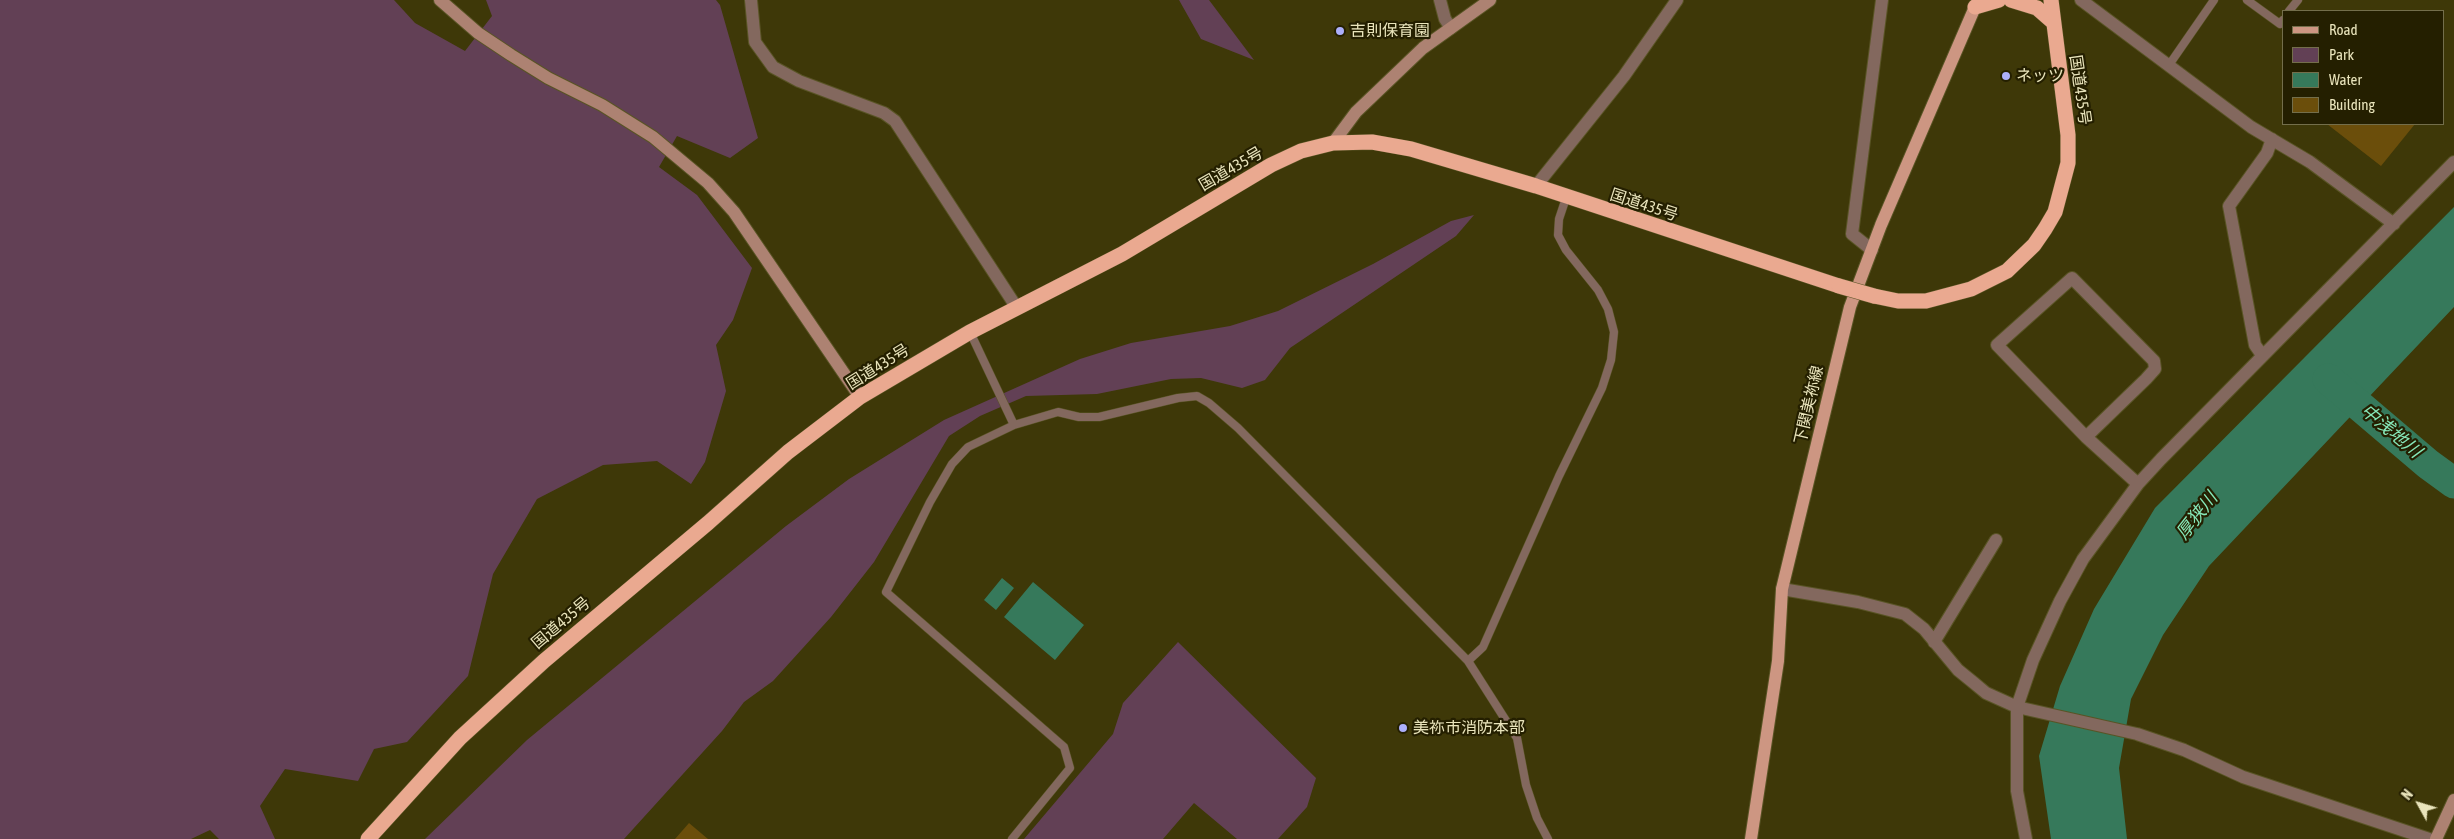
<!DOCTYPE html>
<meta charset="utf-8">
<style>
body{margin:0}
#map{position:relative;width:2454px;height:839px;overflow:hidden;background:#3e3808;font-family:"Asap Condensed",sans-serif}
canvas{display:block}
.legend{position:absolute;left:2282px;top:10px;width:162px;height:115px;box-sizing:border-box;background:#241f00;border:1px solid #736e4b;margin:0;padding:6px 9px;list-style:none;font-size:15px;color:#e9e4bb}
.legend li{display:flex;align-items:center;gap:10px;height:25px}
.legend b{width:25px;border:1px solid #736e4b}
.north{position:absolute;left:2394px;top:779px;width:50px;height:50px;-webkit-text-stroke:4px #241f00;paint-order:stroke;rotate:309deg;font-size:14px;font-weight:700;line-height:20px;text-align:center;color:#e9e4bb}
.north::after{content:'';display:block;margin:auto;width:18px;height:22px;background:#e9e4bb;clip-path:polygon(50% 0,100% 100%,50% 72%,0 100%)}
</style>
<div id="map">
<canvas width="2454" height="839"></canvas>
<ul class="legend">
<li><b style="height:6px;background:#cd9682"></b>Road</li>
<li><b style="height:14px;background:#624055"></b>Park</li>
<li><b style="height:14px;background:#36795b"></b>Water</li>
<li><b style="height:14px;background:#6b4e0b"></b>Building</li>
</ul>
<div class="north">N</div>
</div>
<script>
const context = document.querySelector('canvas').getContext('2d');
context.lineJoin = 'round';
function fillPath(path, color) { context.fillStyle = color; context.fill(path, 'evenodd'); }
const shape = rows => new Path2D(rows.map(r => 'M' + r).join(''));
function stroke(path, color, width, dash) { context.strokeStyle = color; context.lineWidth = width; context.lineCap = dash ? 'butt' : 'round'; context.setLineDash(dash || []); context.stroke(path); }
function drawText(font, color, halo, rows, align = 'center') {
  context.font = font + ' "Asap Condensed","Noto Sans JP",sans-serif'; context.lineWidth = 4.5; context.setLineDash([]); context.textBaseline = 'middle'; context.strokeStyle = halo; context.fillStyle = color; for (const [text, x, y, turn = 0] of rows) {
    context.save(); context.translate(x, y); context.rotate((+turn || 0) * Math.PI / 180); context.textAlign = isNaN(turn) ? turn : align; if (halo) context.strokeText(text, 0, 0); context.fillText(text, 0, 0); context.restore();
  }
}
const green = shape([
 [0,0,394,0,415,23,465,51,492,16,486,0,716,0,720,5,758,138,730,158,677,136,659,167,697,195,752,268,733,320,716,345,726,391,705,462,691,484,657,461,603,465,537,499,493,574,468,676,407,742,374,749,358,781,285,769,260,806,275,839,219,839,210,830,191,839,0,839],
 [1179,0,1209,0,1254,60,1201,39],
 [1474,215,1456,236,1290,348,1265,380,1242,388,1201,378,1171,379,1097,394,1026,396,980,416,949,436,874,562,831,617,773,681,744,702,722,731,624,839,425,839,527,740,786,526,849,479,944,420,1080,359,1131,343,1230,326,1278,311,1373,264,1451,221],
 [1178,642,1316,778,1307,807,1278,839,1237,839,1194,803,1163,839,1024,839,1113,734,1123,703]
]);
const water = shape([
 [2454,207,2454,307,2209,566,2163,635,2131,699,2119,768,2127,839,2051,839,2039,756,2060,686,2094,609,2155,508],
 [1002,578,1014,588,996,610,984,600],
 [1033,582,1084,625,1055,660,1004,617]
]);
const river = shape([
 [2328,379,2428,464,2454,483]
]);
const building = shape([
 [2327,124,2415,124,2381,166],
 [689,823,708,839,675,839]
]);
const lane = shape([
 [2247,0,2280,24,2283,20],
 [2289,11,2298,0],
 [2169,65,2214,0],
 [970,332,1014,425,1058,412,1079,417,1099,417,1178,398,1197,396,1209,403,1238,428,1468,661,1517,738,1526,785,1537,818,1548,839],
 [1468,661,1483,647,1559,476,1602,388,1611,360,1614,332,1608,309,1598,290,1566,250,1558,235,1559,219,1566,198],
 [1012,839,1070,768,1064,747,886,592,930,502,952,464,968,447,1014,425]
]);
const street = shape([
 [751,0,755,42,773,67,799,81,884,113,895,121,1017,308],
 [1440,0,1445,19,1451,28],
 [2081,0,2251,127,2310,162,2394,224],
 [1536,186,1624,76,1677,0],
 [1872,250,1852,234,1882,0],
 [2262,355,2255,345,2229,206,2267,153,2272,139],
 [2086,437,2146,379,2155,369,2154,361,2072,278,1997,345,2086,437,2138,484],
 [1782,589,1858,602,1905,614,1924,629,1958,670,1974,683,1986,693,2017,707,2137,734,2184,750,2243,777,2429,839],
 [1934,642,1996,540],
 [2026,839,2017,791,2017,707,2033,660,2060,601,2083,559,2138,484,2161,459,2454,162]
]);
const secondary = shape([
 [440,0,478,33,511,55,548,78,602,105,653,137,708,183,734,212,860,397],
 [1333,143,1356,112,1423,48,1490,0],
 [2436,839,2454,800]
]);
const primary = shape([
 [1751,839,1778,661,1782,589,1850,307,1881,225,1978,0]
]);
const highway = shape([
 [2011,0,2037,8,2053,22],
 [1975,7,1999,0],
 [1874,296,1898,301,1926,301,1971,289,2007,271,2034,245,2045,229,2055,212,2068,163,2068,135,2051,0],
 [368,839,460,738,544,661,708,523,788,452,860,397,970,332,1122,254,1271,165,1301,151,1333,143,1372,142,1411,149,1536,186,1839,286]
]);
const highwayBridge = shape([
 [1839,286,1874,296]
]);
const markers = [
 [1340,31,5,"#acaffb"],
 [2006,76,5,"#acaffb"],
 [1403,728,5,"#acaffb"]
];
const poiNames = [
 ["吉則保育園",1350,31],
 ["ネッツ",2016,76],
 ["美祢市消防本部",1413,728]
];
const streetNames = [
 ["国道435号",2080,90,82],
 ["国道435号",1231,169,-30],
 ["国道435号",1644,205,18],
 ["国道435号",878,367,-32],
 ["下関美祢線",1809,405,-77],
 ["国道435号",561,623,-40]
];
const waterNames = [
 ["中浅地川",2391,431,40],
 ["厚狭川",2197,516,-52]
];
fillPath(green, '#624055');
fillPath(water, '#36795b');
stroke(river, '#36795b', 31);
fillPath(building, '#6b4e0b');
stroke(lane, '#595425', 9);
stroke(street, '#595425', 14);
stroke(secondary, '#595425', 14);
stroke(primary, '#595425', 14);
stroke(highway, '#595425', 16);
stroke(lane, '#83685e', 8);
stroke(street, '#83685e', 12);
stroke(secondary, '#ad8272', 12);
stroke(primary, '#cd9682', 12);
stroke(highway, '#eaa990', 15);
stroke(highwayBridge, '#595425', 16, []);
stroke(highwayBridge, '#eaa990', 15);
for (const [x, y, r, color] of markers) { const dot = new Path2D(); dot.arc(x, y, r, 0, 2 * Math.PI); context.fillStyle = color; context.fill(dot); stroke(dot, '#241f00', 2); }
drawText('16px', '#e9e4bb', '#241f00', poiNames, 'left');
drawText('16px', '#e9e4bb', '#241f00', streetNames);
drawText('italic 18px', '#86e8b9', '#241f00', waterNames);
</script>
